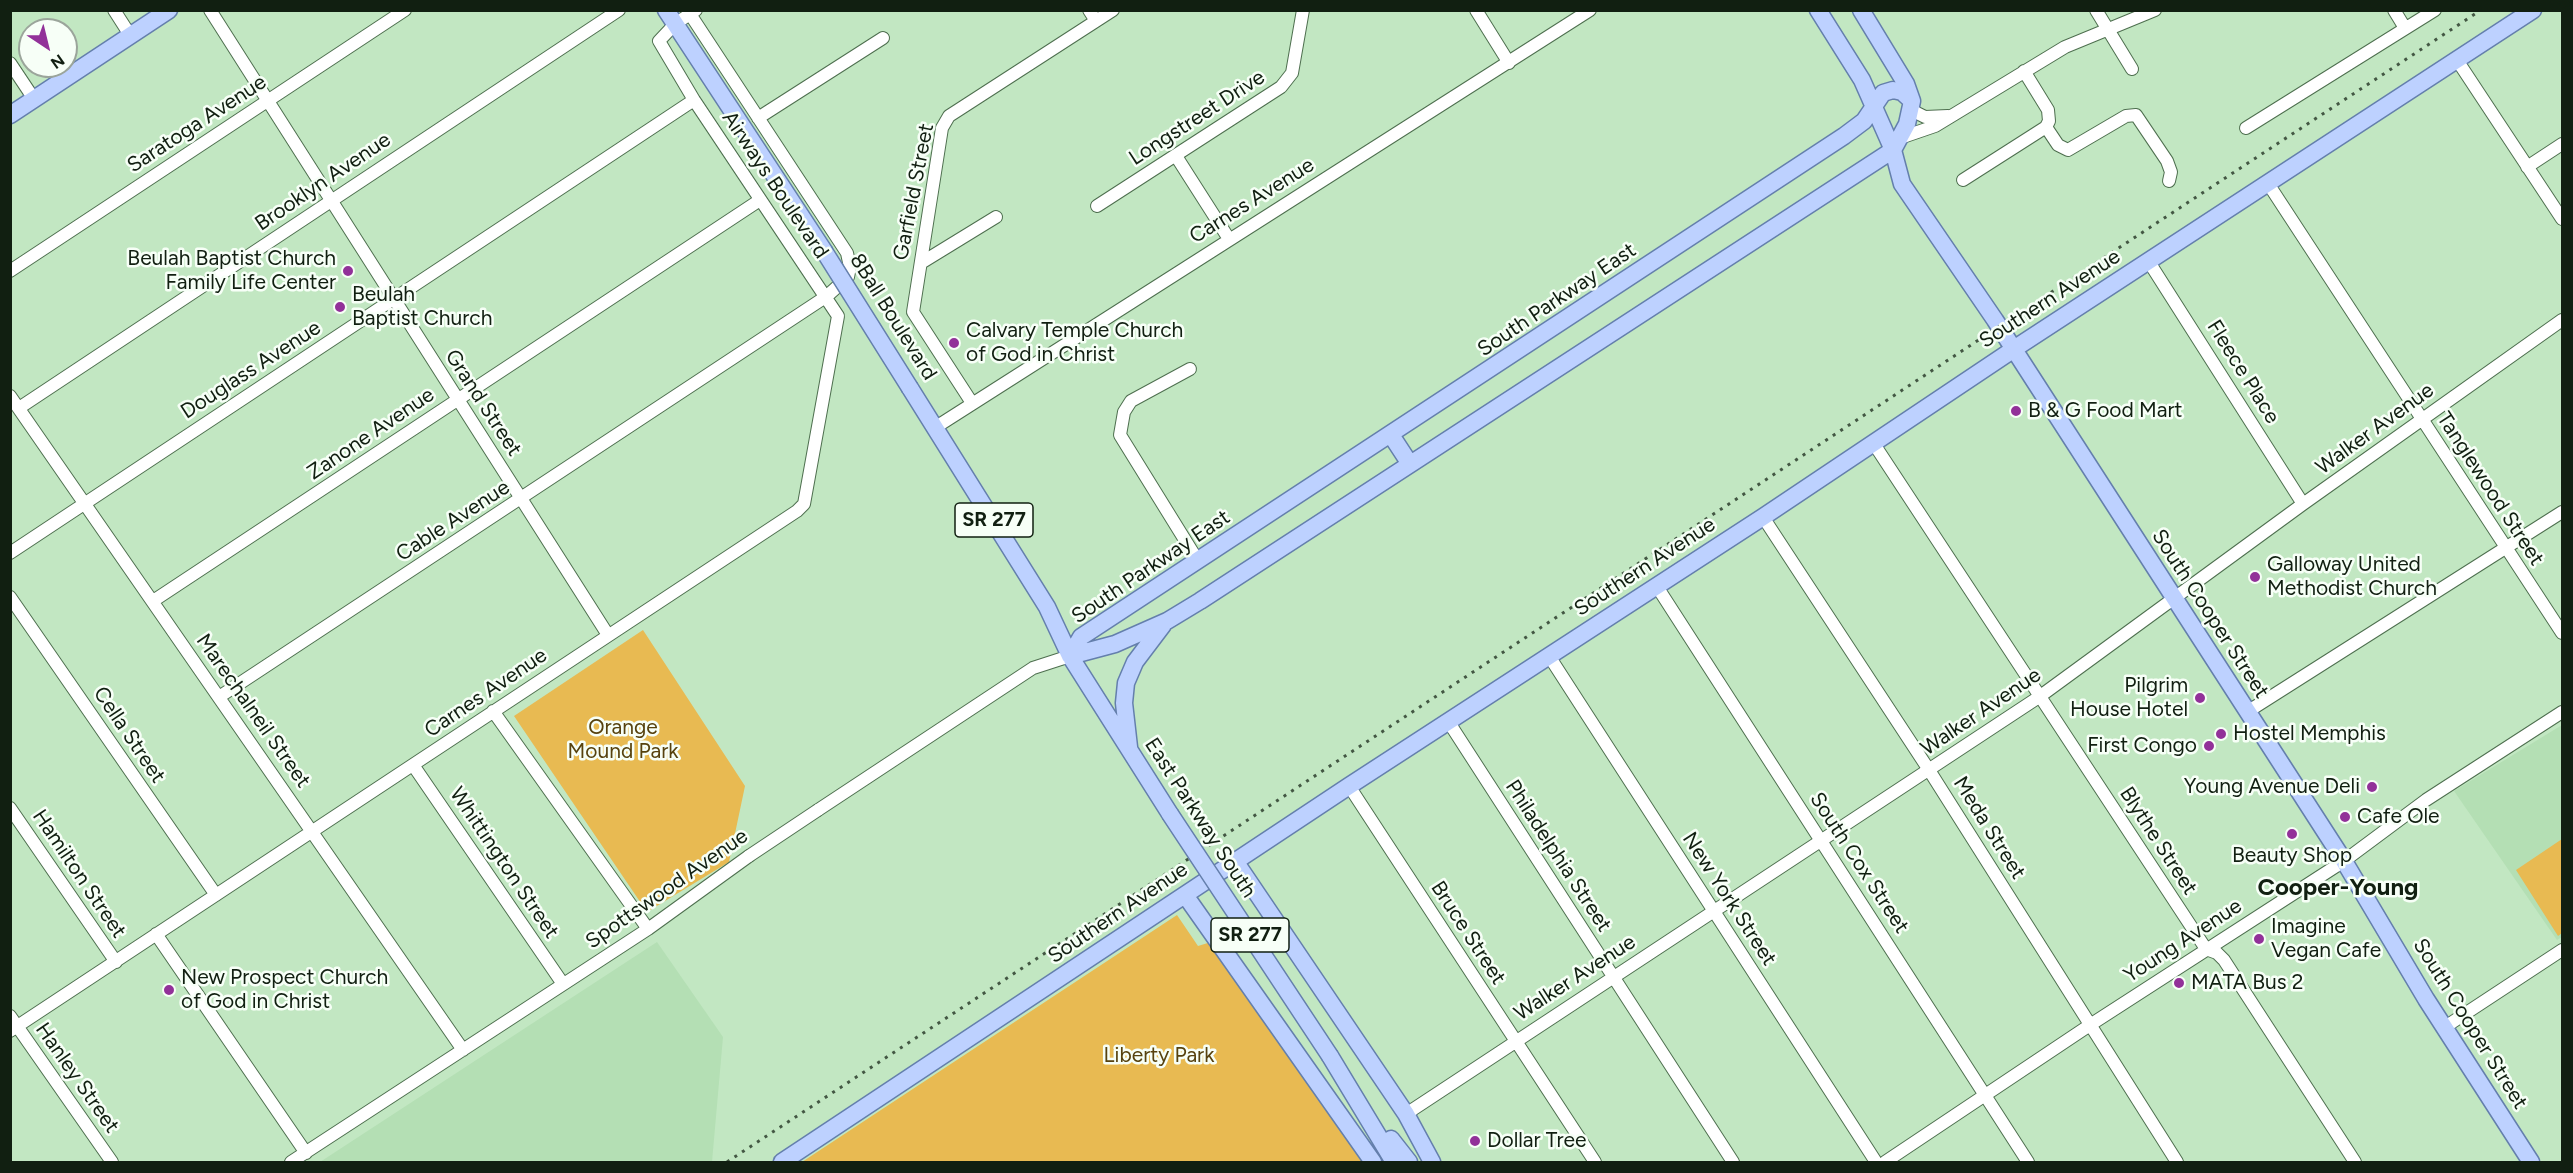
<!DOCTYPE html>
<style>
body{margin:0}
#map{position:relative;width:2573px;height:1173px;overflow:hidden;background:#c2e7c2;font-family:Figtree,sans-serif}
canvas{display:block}
.frame{position:absolute;inset:0;border:12px solid #111f11;pointer-events:none}
.north{position:absolute;left:18px;top:18px;width:60px;height:60px;box-sizing:border-box;background:#f7fff7;border:2px solid #9ba59b;border-radius:50%;rotate:145deg;font-size:16px;font-weight:700;line-height:24px;text-align:center;color:#111f11}
.north::after{content:'';display:block;margin:auto;width:21px;height:27px;background:#923199;clip-path:polygon(50% 0,100% 100%,50% 72%,0 100%)}
</style>
<div id="map">
<canvas width="2573" height="1173"></canvas>
<div class="frame"></div>
<div class="north">N</div>
</div>
<script>
const context = document.querySelector('canvas').getContext('2d');
context.lineJoin = 'round';
function fillPath(path, color) { context.fillStyle = color; context.fill(path, 'evenodd'); }
const shape = rows => new Path2D(rows.map(r => 'M' + r).join(''));
function stroke(path, color, width, dash) { context.strokeStyle = color; context.lineWidth = width; context.lineCap = dash ? 'butt' : 'round'; context.setLineDash(dash || []); context.stroke(path); }
function drawText(font, color, halo, rows, align = 'center') {
  context.font = font + ' Figtree,sans-serif'; context.lineWidth = 5; context.setLineDash([]); context.textBaseline = 'middle'; context.strokeStyle = halo; context.fillStyle = color; for (const [text, x, y, turn = 0] of rows) {
    context.save(); context.translate(x, y); context.rotate((+turn || 0) * Math.PI / 180); context.textAlign = isNaN(turn) ? turn : align; if (halo) context.strokeText(text, 0, 0); context.fillText(text, 0, 0); context.restore();
  }
}
const built = shape([
 [2562,725,2562,937,2557,940,2454,791],
 [657,942,723,1037,712,1162,320,1162]
]);
const green = shape([
 [643,630,745,786,729,862,647,912,514,716],
 [2562,839,2562,933,2558,936,2516,870],
 [1177,915,1198,946,1211,942,1362,1162,802,1162]
]);
const minor = shape([
 [114,10,130,35],
 [210,10,608,635],
 [1089,10,1096,21],
 [1476,10,1509,63],
 [2096,10,2132,69],
 [2394,10,2405,28],
 [2457,60,2562,219],
 [10,63,34,99],
 [1911,110,1925,117,1948,116],
 [758,118,883,38],
 [2046,127,2058,145,2068,150,2126,116,2136,115,2167,161,2171,172,2169,181],
 [2246,128,2435,10],
 [1900,138,1935,126,2065,47,2155,10],
 [1176,156,1229,239],
 [2527,167,2562,144],
 [1963,180,2046,127,2049,121,2048,110,2024,71],
 [2269,185,2562,633],
 [1097,206,1281,87,1292,73,1303,10],
 [2149,262,2303,504],
 [921,263,996,217],
 [10,271,405,10],
 [1190,369,1131,401,1124,412,1120,435,1198,561],
 [10,396,463,1050],
 [972,403,913,312,942,128,949,116,1113,10],
 [19,408,619,10],
 [936,427,1590,10],
 [1874,444,2206,949,2217,953,2224,960,2355,1162],
 [1763,517,1929,770,2177,1162],
 [10,553,694,100],
 [1656,585,2028,1162],
 [10,597,216,895],
 [153,601,760,200],
 [1549,656,1876,1162],
 [219,697,827,296,848,277,850,267,847,253,690,14],
 [493,711,648,929],
 [2247,712,2562,512],
 [1448,721,1733,1162],
 [413,765,563,984],
 [1349,786,1595,1162],
 [10,808,116,962],
 [818,810,1033,668,1070,656],
 [156,934,306,1153],
 [10,1016,112,1162],
 [2445,1027,2562,950],
 [10,1031,797,511,804,504,838,316,694,100,659,41,675,24,696,10],
 [1406,1114,2039,697,2303,504,2562,320],
 [291,1162,648,929,749,856],
 [1885,1162,2090,1025,2344,861,2426,800,2562,712]
]);
const major = shape([
 [666,10,824,251],
 [1818,10,1862,80,1893,150,1902,184,1995,320,2344,861,2426,999,2531,1162],
 [10,115,169,10],
 [910,388,1047,607,1070,656,1170,814],
 [1391,435,1410,464],
 [1070,656,1115,644,1167,621,1200,601,1893,150,1907,124,1912,101,1906,84,1861,10],
 [1070,656,1081,637,1844,136,1864,121,1883,93,1893,90,1902,92,1912,101],
 [1129,747,1124,703,1126,683,1135,662,1163,625],
 [1235,861,1406,1114,1432,1162],
 [1185,895,1373,1162],
 [1330,1056,1394,1162],
 [1391,1139,1409,1162],
 [782,1162,1349,786,1763,517,2023,343,2533,10]
]);
const rail = shape([
 [727,1162,2481,10]
]);
const minorBridge = shape([
 [749,856,818,810]
]);
const majorBridge = shape([
 [824,251,910,388],
 [1170,814,1330,1056]
]);
const markers = [
 [348,271,6,"#923199"],
 [340,307,6,"#923199"],
 [954,343,6,"#923199"],
 [2016,411,6,"#923199"],
 [2255,577,6,"#923199"],
 [2200,698,6,"#923199"],
 [2221,734,6,"#923199"],
 [2209,746,6,"#923199"],
 [2372,787,6,"#923199"],
 [2345,817,6,"#923199"],
 [2292,834,6,"#923199"],
 [2259,939,6,"#923199"],
 [2179,983,6,"#923199"],
 [169,990,6,"#923199"],
 [1475,1141,6,"#923199"]
];
const shields = [
 [994,520,78],
 [1250,935,78]
];
const shieldNames = [
 ["SR 277",994,520],
 ["SR 277",1250,935]
];
const streetNames = [
 ["Longstreet Drive",1197,118,-33],
 ["Saratoga Avenue",197,124,-33],
 ["Brooklyn Avenue",323,182,-34],
 ["Airways Boulevard",775,185,56],
 ["Garfield Street",914,192,-79],
 ["Carnes Avenue",1252,201,-32],
 ["Southern Avenue",2050,299,-33],
 ["South Parkway East",1557,300,-34],
 ["8Ball Boulevard",893,317,58],
 ["Douglass Avenue",251,370,-33],
 ["Fleece Place",2243,372,58],
 ["Grand Street",483,403,57],
 ["Walker Avenue",2375,429,-36],
 ["Zanone Avenue",371,434,-34],
 ["Tanglewood Street",2490,489,57],
 ["Cable Avenue",453,521,-33],
 ["South Parkway East",1151,567,-34],
 ["Southern Avenue",1645,567,-33],
 ["South Cooper Street",2210,614,57],
 ["Carnes Avenue",486,693,-34],
 ["Marechalneil Street",253,711,55],
 ["Walker Avenue",1981,712,-34],
 ["Cella Street",129,735,56],
 ["East Parkway South",1200,818,57],
 ["Meda Street",1989,828,58],
 ["Blythe Street",2158,841,57],
 ["Philadelphia Street",1558,856,57],
 ["Whittington Street",504,863,56],
 ["South Cox Street",1859,863,57],
 ["Hamilton Street",79,874,56],
 ["Spottswood Avenue",667,889,-35],
 ["New York Street",1729,899,57],
 ["Southern Avenue",1118,913,-34],
 ["Bruce Street",1468,933,57],
 ["Young Avenue",2183,941,-33],
 ["Walker Avenue",1575,978,-33],
 ["South Cooper Street",2470,1024,58],
 ["Hanley Street",77,1078,55]
];
const poiNames = [
 ["Beulah Baptist Church",336,259,"right"],
 ["Family Life Center",336,283,"right"],
 ["Beulah",352,295],
 ["Baptist Church",352,319],
 ["Calvary Temple Church",966,331],
 ["of God in Christ",966,355],
 ["B & G Food Mart",2028,411],
 ["Galloway United",2267,565],
 ["Methodist Church",2267,589],
 ["Pilgrim",2188,686,"right"],
 ["House Hotel",2188,710,"right"],
 ["Hostel Memphis",2233,734],
 ["First Congo",2197,746,"right"],
 ["Young Avenue Deli",2360,787,"right"],
 ["Cafe Ole",2357,817],
 ["Beauty Shop",2292,856,"center"],
 ["Imagine",2271,927],
 ["Vegan Cafe",2271,951],
 ["New Prospect Church",181,978],
 ["of God in Christ",181,1002],
 ["MATA Bus 2",2191,983],
 ["Dollar Tree",1487,1141]
];
const parkNames = [
 ["Orange",623,728],
 ["Mound Park",623,752],
 ["Liberty Park",1159,1056]
];
const quarterNames = [
 ["Cooper-Young",2338,888]
];
fillPath(built, '#b4dfb4');
fillPath(green, '#e8ba52');
stroke(minor, '#4e6f4f', 14);
stroke(major, '#647fac', 19);
stroke(minor, '#fff', 12);
stroke(major, '#bdd1ff', 16);
stroke(rail, '#435743', 3, [3, 6]);
stroke(minorBridge, '#4e6f4f', 14, []);
stroke(majorBridge, '#647fac', 19, []);
stroke(minorBridge, '#fff', 12);
stroke(majorBridge, '#bdd1ff', 16);
for (const [x, y, r, color] of markers) { const dot = new Path2D(); dot.arc(x, y, r, 0, 2 * Math.PI); context.fillStyle = color; context.fill(dot); stroke(dot, '#f7fff7', 2); }
for (const [x, y, w] of shields) { const box = new Path2D(); box.roundRect(x - w / 2, y - 17, w, 34, 4.5); context.fillStyle = '#f7fff7'; context.fill(box); stroke(box, '#111f11', 1.5); }
drawText('bold 20px', '#111f11', null, shieldNames);
drawText('21px', '#111f11', '#f7fff7', streetNames);
drawText('21px', '#111f11', '#f7fff7', poiNames, 'left');
drawText('21px', '#57420e', '#f7fff7', parkNames);
drawText('bold 24px', '#111f11', '#f7fff7', quarterNames);
</script>
